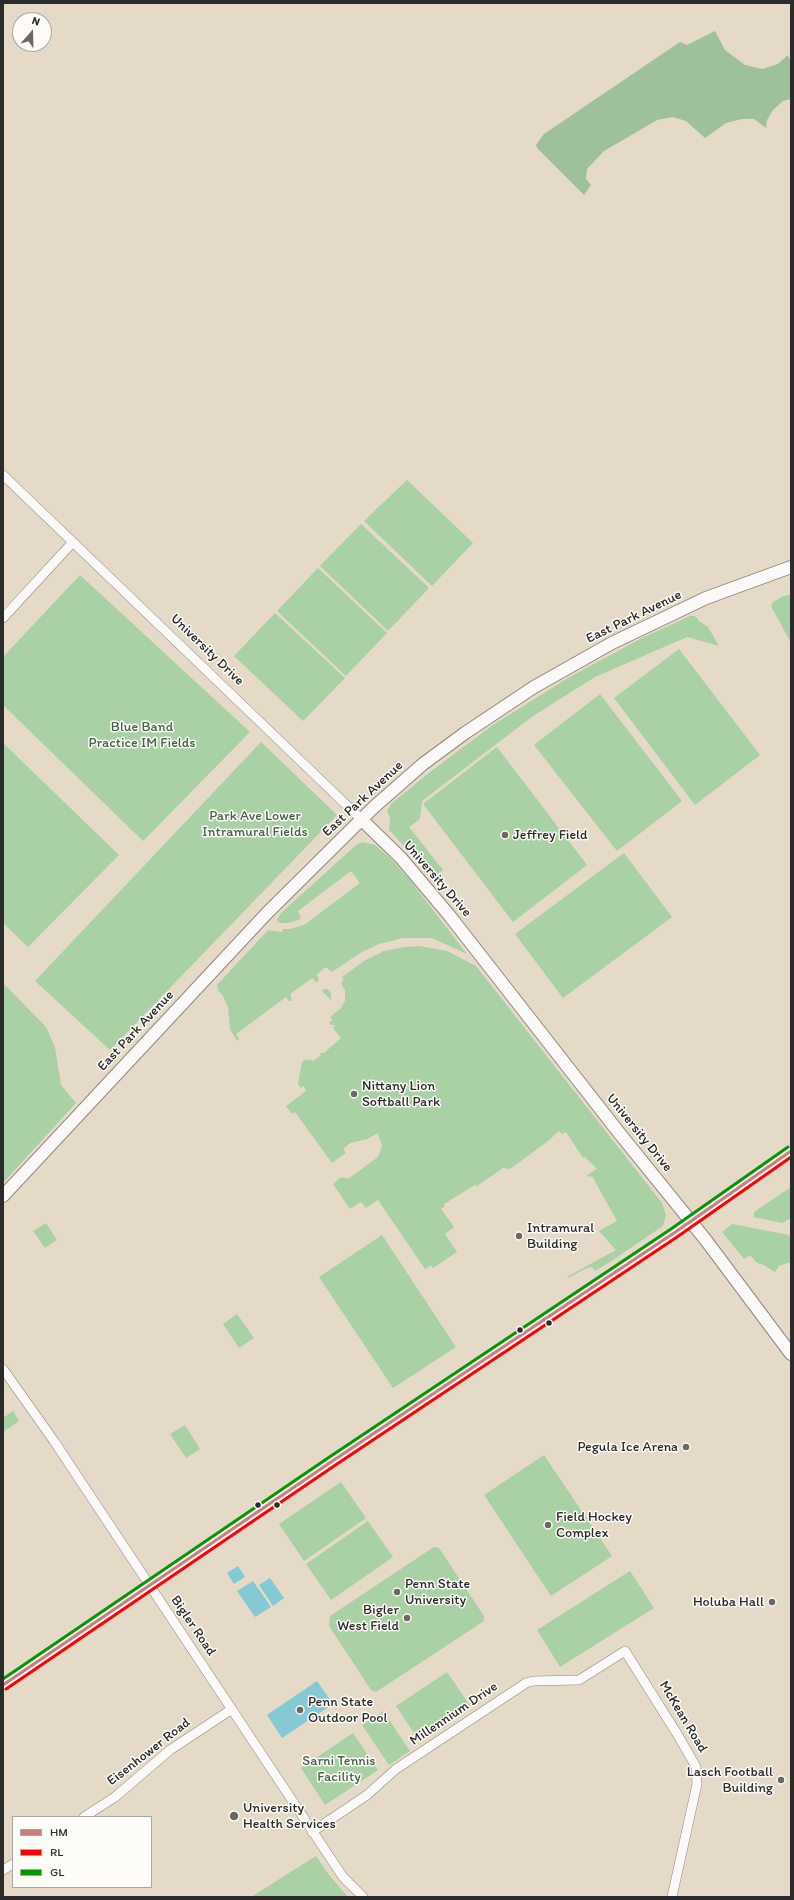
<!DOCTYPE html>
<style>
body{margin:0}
#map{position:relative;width:794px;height:1900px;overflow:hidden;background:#e5d9c8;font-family:Itim,sans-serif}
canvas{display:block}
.frame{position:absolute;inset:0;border:4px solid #2b2b2b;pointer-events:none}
.legend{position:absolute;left:12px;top:1816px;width:140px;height:72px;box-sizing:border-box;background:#fdfcf7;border:1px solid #a9a8a5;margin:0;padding:5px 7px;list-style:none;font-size:12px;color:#2b2b2b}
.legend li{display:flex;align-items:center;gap:8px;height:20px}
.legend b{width:20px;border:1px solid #a9a8a5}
.north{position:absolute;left:12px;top:12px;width:40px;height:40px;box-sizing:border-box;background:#fdfcf7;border:1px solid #a9a8a5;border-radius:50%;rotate:20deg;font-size:11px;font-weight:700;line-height:16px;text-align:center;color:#2b2b2b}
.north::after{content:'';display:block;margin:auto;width:14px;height:18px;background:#6c6862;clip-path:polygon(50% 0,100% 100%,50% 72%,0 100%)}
</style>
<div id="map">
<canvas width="794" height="1900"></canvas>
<div class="frame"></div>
<ul class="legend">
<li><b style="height:5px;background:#ca7e7e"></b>HM</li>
<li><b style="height:5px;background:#f00"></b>RL</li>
<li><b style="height:5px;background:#090"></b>GL</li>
</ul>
<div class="north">N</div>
</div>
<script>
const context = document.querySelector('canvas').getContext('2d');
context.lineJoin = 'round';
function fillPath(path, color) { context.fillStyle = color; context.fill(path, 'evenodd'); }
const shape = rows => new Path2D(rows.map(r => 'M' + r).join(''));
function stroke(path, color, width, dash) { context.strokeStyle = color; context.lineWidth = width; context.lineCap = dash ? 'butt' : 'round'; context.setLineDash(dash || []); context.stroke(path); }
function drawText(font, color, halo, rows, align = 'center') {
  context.font = font + ' Itim,sans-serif'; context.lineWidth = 3; context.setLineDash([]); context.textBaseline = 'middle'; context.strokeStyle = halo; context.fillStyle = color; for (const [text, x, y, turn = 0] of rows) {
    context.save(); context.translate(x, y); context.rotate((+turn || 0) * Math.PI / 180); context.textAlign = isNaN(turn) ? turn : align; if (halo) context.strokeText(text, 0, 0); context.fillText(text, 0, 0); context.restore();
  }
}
const green = shape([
 [407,480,473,543,432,586,364,521],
 [361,524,429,588,388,631,320,566],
 [318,568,387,633,346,676,277,611],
 [80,575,250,732,143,841,3,705,3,657],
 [791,595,791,643,771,606,773,602,783,596],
 [275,613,345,678,303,721,234,656],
 [690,616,695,616,699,621,708,627,719,646,687,637,595,677,533,716,422,801,420,819,409,827,443,870,433,878,392,833,389,830,390,818,387,811,391,804,434,769,493,725,568,678,640,639],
 [679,649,760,755,695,805,614,698],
 [600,694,682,801,617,851,534,745],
 [261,742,337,815,110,1050,35,981],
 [3,743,119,855,28,947,3,923],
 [497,747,587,865,513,922,423,804],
 [362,842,375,845,390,858,409,879,467,954,432,938,403,938,379,944,360,953,332,972,326,967,317,974,319,981,316,982,312,978,290,994,292,1001,289,1001,286,997,236,1034,239,1039,237,1041,230,1029,228,1007,223,996,218,990,217,985,268,930,282,932,283,929,290,929,304,925,360,883,351,871,298,911,301,919,288,923,280,923,277,920,281,913,355,846],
 [624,853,672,917,563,998,515,934],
 [419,946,447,951,476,966,662,1203,666,1215,663,1226,607,1264,595,1271,592,1267,587,1268,568,1278,567,1277,616,1250,599,1231,617,1221,592,1176,589,1177,587,1175,597,1169,585,1157,583,1158,566,1132,562,1134,559,1131,548,1141,510,1169,503,1168,477,1186,475,1185,444,1204,445,1206,441,1209,454,1227,445,1234,457,1252,433,1268,431,1265,425,1269,378,1200,366,1208,361,1202,350,1209,333,1184,341,1177,348,1179,378,1157,382,1146,378,1133,367,1139,350,1143,343,1149,346,1153,332,1163,295,1112,292,1114,286,1106,306,1091,304,1086,301,1088,298,1084,302,1062,306,1059,307,1061,309,1059,313,1061,321,1055,320,1053,324,1053,341,1038,333,1028,335,1025,331,1025,329,1022,333,1020,330,1017,340,1009,345,1001,345,991,341,983,344,979,342,977,364,961,384,951,404,947],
 [3,983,46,1027,55,1047,61,1085,76,1103,3,1183],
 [323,989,327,989,331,993,331,1000,323,992],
 [791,1187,791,1218,782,1223,754,1217,754,1212],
 [46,1223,57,1240,45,1248,33,1231],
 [732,1224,789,1235,791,1239,791,1262,779,1266,775,1272,764,1265,757,1263,750,1255,744,1259,722,1232],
 [382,1235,456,1347,393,1388,319,1277],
 [237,1314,254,1338,239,1348,223,1324],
 [13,1411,19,1421,3,1432,3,1418],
 [185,1425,200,1449,186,1458,170,1434],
 [544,1455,612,1556,551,1596,484,1495],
 [341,1482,366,1518,304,1561,279,1524],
 [368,1521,393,1557,331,1600,306,1564],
 [434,1547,439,1548,484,1616,484,1621,376,1692,371,1690,329,1626,330,1616],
 [630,1571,654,1608,560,1667,537,1630],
 [447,1672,471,1707,420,1742,396,1706],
 [383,1711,410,1751,389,1765,362,1725],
 [353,1733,378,1770,325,1805,301,1768],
 [316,1856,329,1875,348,1897,251,1897]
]);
const forest = shape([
 [715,31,725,50,745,65,762,69,778,64,788,55,791,63,791,99,783,101,773,110,767,120,766,128,754,119,742,119,726,123,705,138,686,121,673,117,657,120,604,151,587,169,586,179,591,185,584,195,537,148,536,145,544,134,680,42,687,45]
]);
const water = shape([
 [238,1566,245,1577,234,1584,227,1573],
 [270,1578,284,1598,273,1606,259,1585],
 [253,1581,271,1607,255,1617,237,1591],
 [317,1681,333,1704,282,1738,267,1715]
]);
const minor = shape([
 [3,475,361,819],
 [3,618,73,542],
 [3,1369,54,1441,331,1859,343,1877,363,1897],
 [3,1685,331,1462,674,1233,791,1151],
 [84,1817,115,1797,170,1750,232,1709],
 [312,1832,367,1795,396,1769,526,1683,533,1681,579,1680,625,1651,679,1737,696,1767,697,1784,672,1897],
 [3,1870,13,1864]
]);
const major = shape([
 [361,819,401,858,449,915,620,1134,705,1239,791,1354],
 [3,1196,267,913,374,807,423,764,465,733,534,687,612,643,706,598,791,567]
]);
const bus1 = shape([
 [3,1685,331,1462,674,1233,791,1151]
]);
const bus2 = shape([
 [6,1689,334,1466,677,1237,791,1157]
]);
const bus3 = shape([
 [3,1679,328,1458,671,1229,788,1147]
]);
const markers = [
 [505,835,4,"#6c6862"],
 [354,1094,4,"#6c6862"],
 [519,1236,4,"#6c6862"],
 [549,1323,3.5,"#2b2b2b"],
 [520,1330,3.5,"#2b2b2b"],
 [686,1447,4,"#6c6862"],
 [258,1505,3.5,"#2b2b2b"],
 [277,1505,3.5,"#2b2b2b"],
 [548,1525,4,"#6c6862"],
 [397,1592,4,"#6c6862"],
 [772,1602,4,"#6c6862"],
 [407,1618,4,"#6c6862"],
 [300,1710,4,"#6c6862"],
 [781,1780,4,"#6c6862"],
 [234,1816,5,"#6c6862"]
];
const streetNames = [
 ["East Park Avenue",634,617,-26],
 ["University Drive",207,650,44],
 ["East Park Avenue",363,799,-43],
 ["University Drive",437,879,49],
 ["East Park Avenue",136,1031,-47],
 ["University Drive",639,1133,51],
 ["Bigler Road",193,1626,56],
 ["Millennium Drive",454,1714,-34],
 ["McKean Road",683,1717,59],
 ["Eisenhower Road",149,1752,-38]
];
const parkNames = [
 ["Blue Band",142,727],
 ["Practice IM Fields",142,743],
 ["Park Ave Lower",255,816],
 ["Intramural Fields",255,832],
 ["Sarni Tennis",339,1761],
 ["Facility",339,1777]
];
const poiNames = [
 ["Jeffrey Field",513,835],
 ["Nittany Lion",362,1086],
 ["Softball Park",362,1102],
 ["Intramural",527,1228],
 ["Building",527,1244],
 ["Pegula Ice Arena",678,1447,"right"],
 ["Field Hockey",556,1517],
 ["Complex",556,1533],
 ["Penn State",405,1584],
 ["University",405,1600],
 ["Holuba Hall",764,1602,"right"],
 ["Bigler",399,1610,"right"],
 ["West Field",399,1626,"right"],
 ["Penn State",308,1702],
 ["Outdoor Pool",308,1718],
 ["Lasch Football",773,1772,"right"],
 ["Building",773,1788,"right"],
 ["University",243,1808],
 ["Health Services",243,1824]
];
fillPath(green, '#aad0a5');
fillPath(forest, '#9ec09a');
fillPath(water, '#84c9d3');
stroke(minor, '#8e887f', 10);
stroke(major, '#8e887f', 14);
stroke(minor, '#fbf9f7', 9);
stroke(major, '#fbf9f7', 12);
stroke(bus1, '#ca7e7e', 3);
stroke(bus2, '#f00', 3);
stroke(bus3, '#090', 3);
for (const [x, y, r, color] of markers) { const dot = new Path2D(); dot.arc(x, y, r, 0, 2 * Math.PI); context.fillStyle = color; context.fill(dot); stroke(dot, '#fdfcf7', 1.5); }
drawText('14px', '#2b2b2b', '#fdfcf7', streetNames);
drawText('14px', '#47624c', '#fdfcf7', parkNames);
drawText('14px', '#2b2b2b', '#fdfcf7', poiNames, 'left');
</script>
